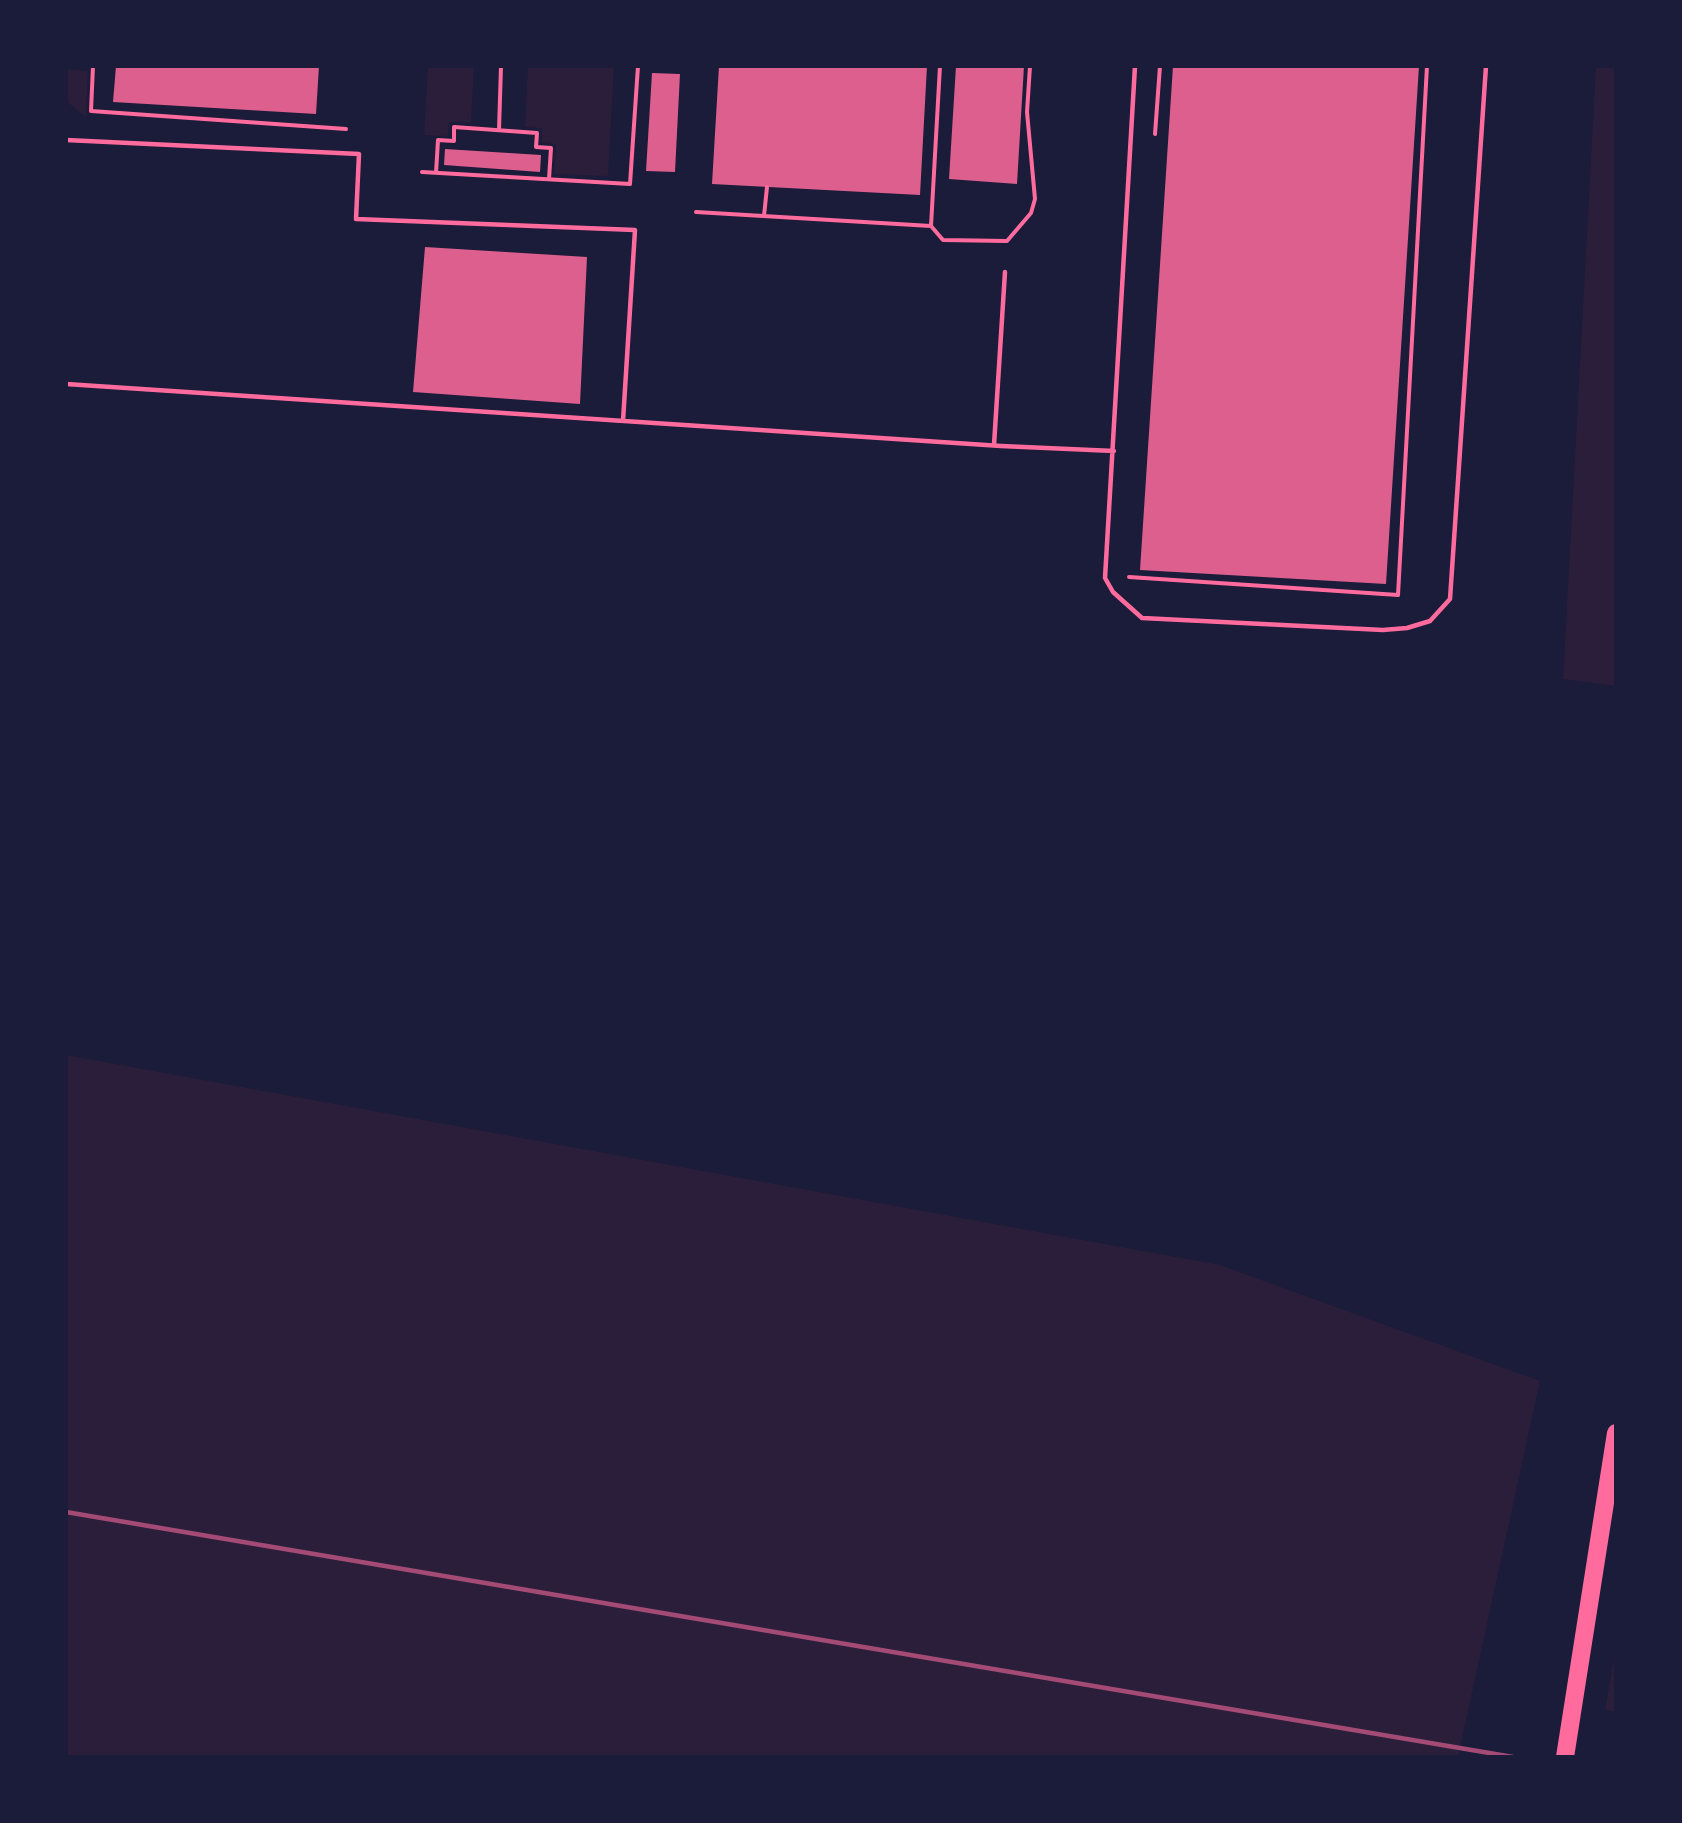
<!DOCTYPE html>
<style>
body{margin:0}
#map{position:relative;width:1682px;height:1823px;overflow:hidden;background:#1b1b3a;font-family:"PT Sans",sans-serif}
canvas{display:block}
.frame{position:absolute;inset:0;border:68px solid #1b1b3a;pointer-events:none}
</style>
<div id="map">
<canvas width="1682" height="1823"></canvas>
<div class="frame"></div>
</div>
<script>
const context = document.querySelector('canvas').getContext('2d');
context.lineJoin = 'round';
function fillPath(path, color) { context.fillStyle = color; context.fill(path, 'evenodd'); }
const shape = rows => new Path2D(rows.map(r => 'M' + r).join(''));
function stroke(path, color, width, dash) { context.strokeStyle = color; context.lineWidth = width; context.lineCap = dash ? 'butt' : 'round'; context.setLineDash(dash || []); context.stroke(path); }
const green = shape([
 [428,66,474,66,471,123,449,122,448,136,424,135],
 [528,66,614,66,608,176,554,174,556,144,542,143,542,128,525,127],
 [1596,66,1616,66,1616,686,1563,679],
 [66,69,88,71,86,117,66,101],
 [66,1055,1220,1265,1540,1381,1458,1757,66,1757],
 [1616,1646,1616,1712,1605,1710]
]);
const building = shape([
 [116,66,319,66,316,114,113,102],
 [719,66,927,66,920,195,712,184],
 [956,66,1024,66,1017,184,949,179],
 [1173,66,1419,66,1386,584,1140,570],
 [652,73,680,74,675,172,646,171],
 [445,149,541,155,540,172,444,165],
 [425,247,587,257,580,404,413,392]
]);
const path = shape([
 [93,66,91,111,346,129],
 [499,130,501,66],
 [1155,134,1160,66],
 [422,172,630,184,638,66],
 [436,173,438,140,454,141,454,127,537,133,536,147,551,148,549,179],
 [696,212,931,226,943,240,1007,241,1031,213,1035,199,1027,112,1030,66],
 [764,216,767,187],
 [931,226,940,66],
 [1129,577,1398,595,1427,66]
]);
const service = shape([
 [1135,66,1105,578,1113,592,1142,618,1383,630,1407,628,1430,621,1450,599,1486,66],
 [66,140,359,154,356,219,635,230,623,421],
 [66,384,1001,446,1114,451],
 [994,445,1005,272]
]);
const motorway = shape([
 [1565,1757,1616,1433]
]);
const rail = shape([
 [66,1512,1513,1757]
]);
fillPath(green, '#2a1e3b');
fillPath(building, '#dd5f8e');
stroke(path, '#ff6b9d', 4);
stroke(service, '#ff6b9d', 4.5);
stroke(motorway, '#ff6b9d', 18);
stroke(rail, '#a44b75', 4.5);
</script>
